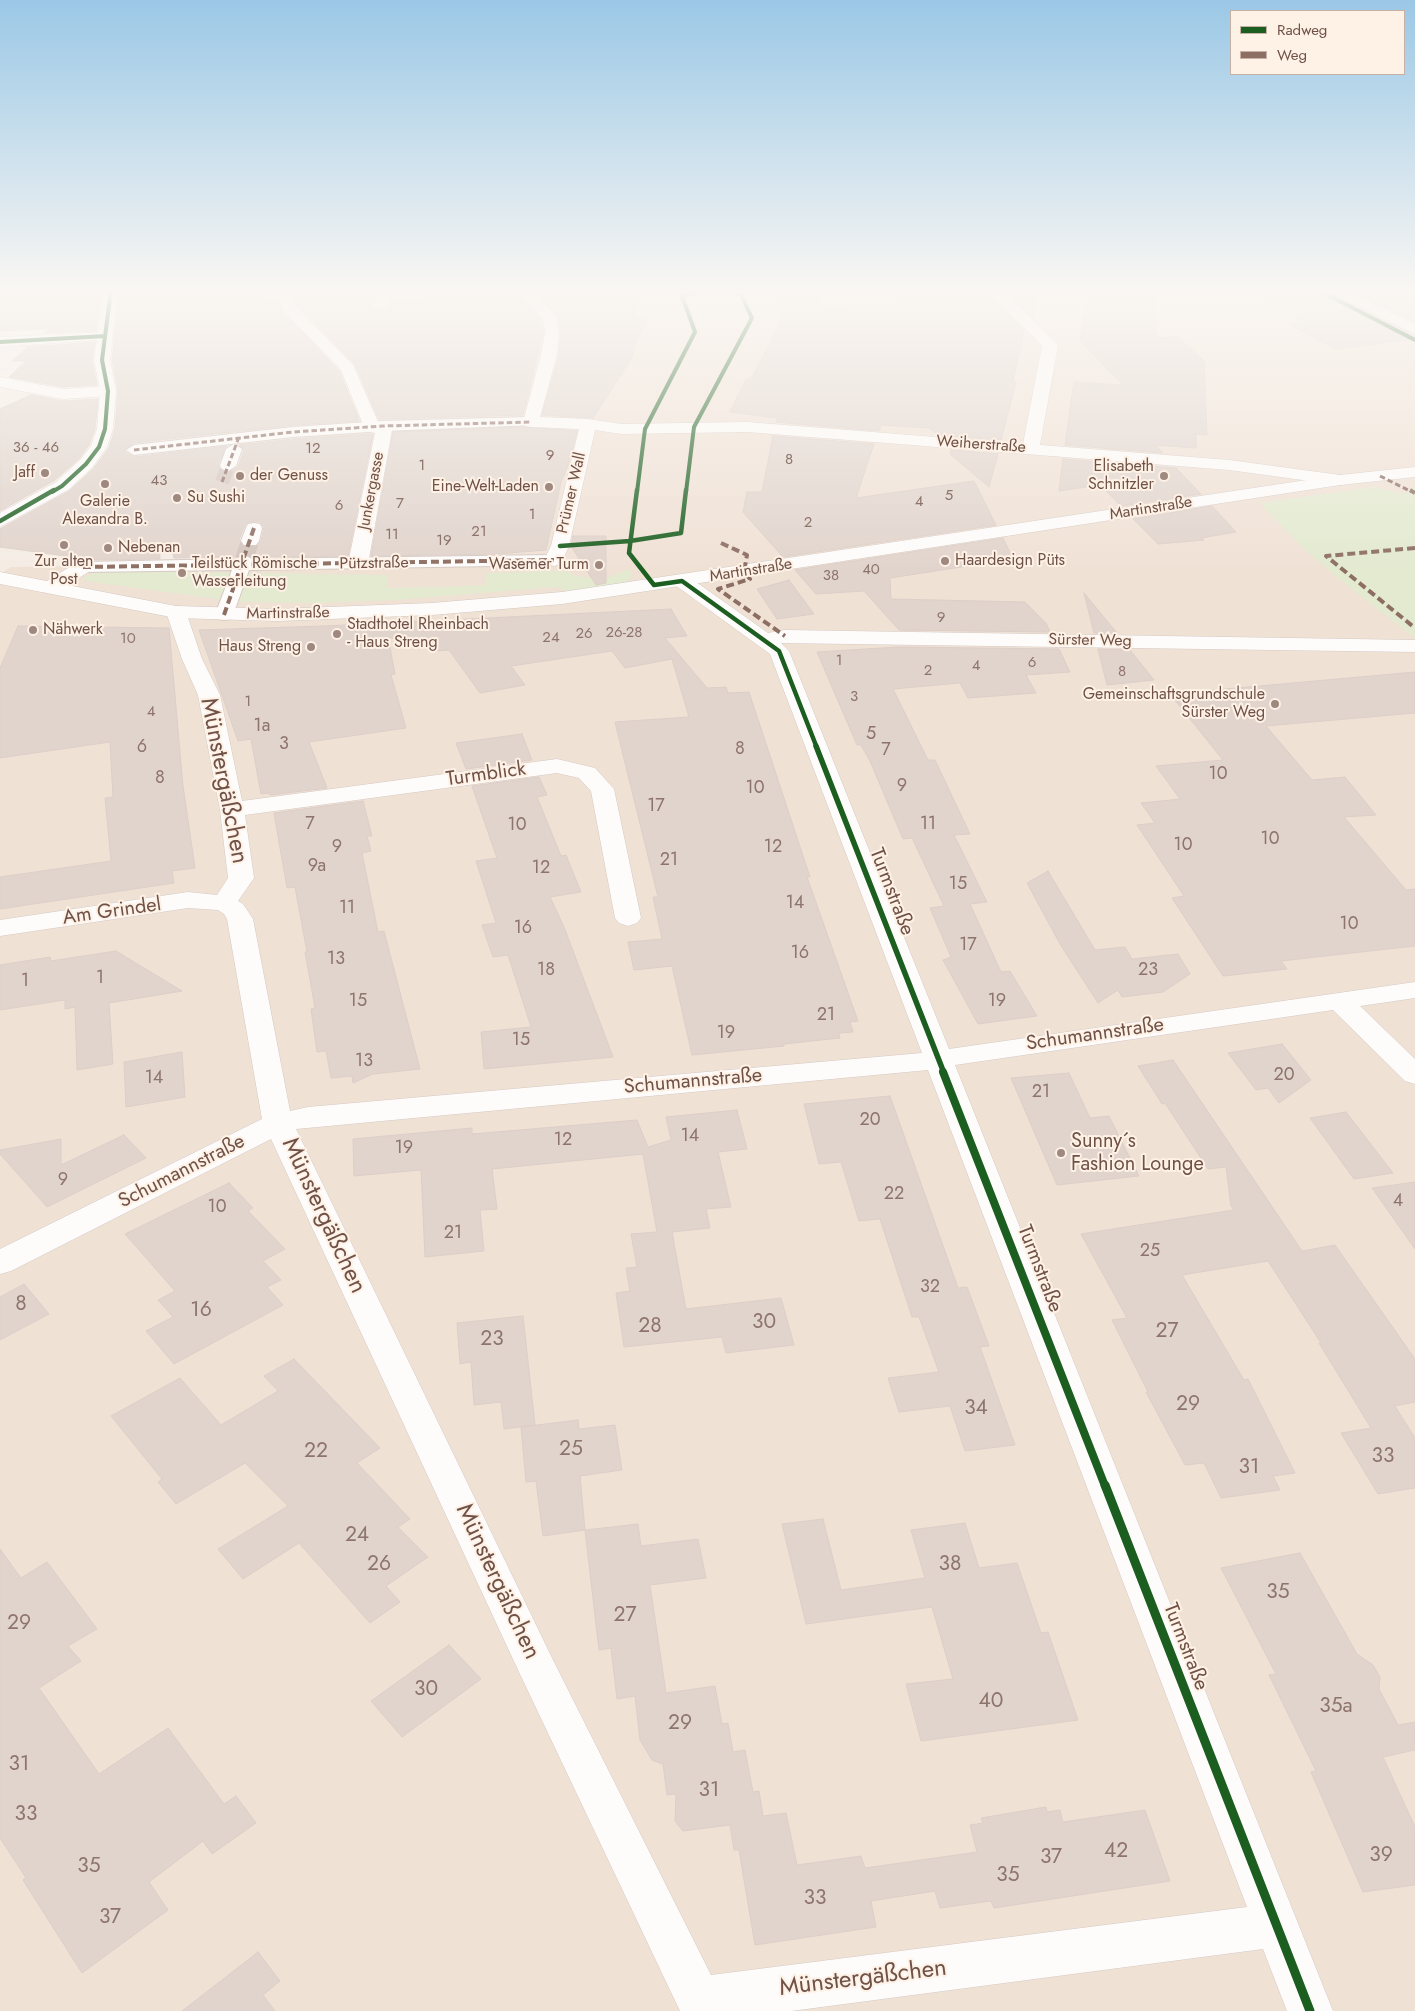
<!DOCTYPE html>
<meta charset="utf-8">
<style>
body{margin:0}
#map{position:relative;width:1415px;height:2011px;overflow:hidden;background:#f5ede5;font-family:Jost,sans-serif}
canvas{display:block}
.legend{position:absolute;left:1230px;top:10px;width:175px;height:65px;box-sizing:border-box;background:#fef1e5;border:1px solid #c5b1a6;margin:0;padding:6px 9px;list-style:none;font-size:15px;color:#6f5148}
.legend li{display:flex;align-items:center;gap:10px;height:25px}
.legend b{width:25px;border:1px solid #c5b1a6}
</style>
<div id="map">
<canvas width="1415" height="2011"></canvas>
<ul class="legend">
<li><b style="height:6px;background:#1b5e20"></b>Radweg</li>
<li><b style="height:6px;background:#8d6e63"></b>Weg</li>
</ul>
</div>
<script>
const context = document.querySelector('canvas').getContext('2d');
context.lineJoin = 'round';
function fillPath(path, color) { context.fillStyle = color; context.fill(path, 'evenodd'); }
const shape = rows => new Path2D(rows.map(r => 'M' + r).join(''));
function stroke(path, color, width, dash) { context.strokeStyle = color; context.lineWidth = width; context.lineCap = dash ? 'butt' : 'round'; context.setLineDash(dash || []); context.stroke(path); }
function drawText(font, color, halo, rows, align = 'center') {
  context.font = font + ' Jost,sans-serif'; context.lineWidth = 4; context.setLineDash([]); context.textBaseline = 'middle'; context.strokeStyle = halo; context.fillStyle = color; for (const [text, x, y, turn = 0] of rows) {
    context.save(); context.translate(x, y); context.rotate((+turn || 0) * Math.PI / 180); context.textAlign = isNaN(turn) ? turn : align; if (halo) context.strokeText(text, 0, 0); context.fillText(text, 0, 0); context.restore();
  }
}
const residential = shape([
 [221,290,1415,290,1415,504,1374,487,1260,504,1415,541,1415,2011,0,2011,0,574,11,567,281,561,304,433,219,441,223,347]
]);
const green = shape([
 [1415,486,1415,638,1354,591,1307,552,1260,503,1374,487,1404,494],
 [628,569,632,575,630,579,623,583,567,591,555,587,394,600,318,603,240,602,86,581,84,577,99,571,387,575,387,588,444,587,486,585,486,573,566,571,576,576,591,578,607,578]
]);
const building = shape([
 [0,290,102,290,96,331,44,333,49,329,0,331,0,290],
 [120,290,212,290,278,300,282,311,339,371,359,421,293,425,134,443,124,451,134,457,227,446,218,465,220,470,227,473,238,467,244,450,239,445,293,439,373,434,348,556,252,557,243,553,236,557,174,558,169,542,159,544,160,559,95,560,0,547,0,529,69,491,93,469,109,448,115,429,118,391,112,360,120,290],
 [254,521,260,522,264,527,261,541,256,547,244,547,239,540,246,523,254,521],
 [293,290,381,290,371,304,375,310,385,310,392,301,515,290,541,319,543,333,523,415,379,419,355,364,297,305,293,290],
 [533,290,639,290,636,316,648,316,633,348,633,356,593,418,542,415,559,356,561,333,558,316,533,290],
 [815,290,822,306,896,303,888,290,986,290,1024,330,1013,381,1016,382,1001,440,938,435,929,428,881,425,879,431,776,422,777,418,730,412,746,379,751,379,782,320,771,291,815,290],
 [1005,290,1039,290,1032,317,1005,290],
 [1088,290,1155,290,1156,338,1178,337,1204,361,1207,435,1196,434,1196,448,1155,445,1163,453,1065,445,1074,382,1123,385,1080,341,1088,290],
 [1264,290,1326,290,1415,336,1415,339,1335,349,1289,324,1303,323,1259,298,1276,296,1264,290],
 [1348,290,1392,290,1392,294,1415,291,1415,322,1348,290],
 [95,342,92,360,97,385,63,387,9,377,26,361,12,361,28,347,95,342],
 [31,395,63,401,98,399,95,429,89,445,79,459,55,480,0,511,0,409,31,395],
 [524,427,577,431,569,463,561,482,546,550,497,554,371,556,393,432,524,427],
 [773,436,874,444,856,498,974,481,996,525,783,557,743,512,747,492,762,492,773,436],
 [951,450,998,454,989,487,950,454,951,450],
 [1063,459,1176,468,1201,494,1121,506,1100,485,1059,491,1063,459],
 [1212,506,1236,532,1201,538,1204,540,1158,544,1133,519,1212,506],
 [573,536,606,536,606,583,596,585,571,546,573,536],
 [1003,538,1013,559,890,578,891,599,1025,602,1046,623,1050,632,899,630,864,591,816,594,795,570,1003,538],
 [789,580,814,614,777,619,757,589,789,580],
 [1084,593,1117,633,1094,633,1084,593],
 [671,609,687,636,665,638,707,688,726,687,728,693,749,692,810,877,807,877,858,1021,850,1022,853,1032,839,1033,840,1038,784,1044,784,1046,692,1055,672,966,634,970,628,942,662,939,653,897,658,897,615,722,689,717,672,659,625,668,612,651,511,666,525,685,480,693,449,650,436,651,388,637,395,674,391,675,406,728,309,742,327,788,270,795,270,793,261,794,251,739,238,741,199,630,324,626,671,609],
 [18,626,169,628,183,786,195,868,172,871,174,883,0,909,0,877,111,861,105,798,113,797,110,742,0,758,0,668,18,626],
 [898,647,1059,649,1070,672,1026,675,1036,693,968,698,960,683,893,689,928,760,935,760,970,834,954,835,987,902,970,904,1001,972,1010,971,1037,1016,978,1024,943,960,951,957,930,908,944,906,912,838,903,839,870,761,861,745,857,745,817,652,898,647],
 [1098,649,1130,650,1154,680,1107,685,1098,649],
 [1415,672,1415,713,1266,726,1312,780,1345,777,1376,815,1344,817,1406,890,1415,889,1415,946,1281,961,1287,969,1223,976,1172,898,1184,896,1137,825,1155,823,1141,803,1180,799,1156,766,1223,760,1170,694,1415,672],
 [522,734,532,760,466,769,456,743,522,734],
 [539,777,547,795,537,797,561,856,566,855,581,892,550,897,564,927,613,1057,484,1069,481,1032,531,1027,508,955,493,957,482,925,496,923,476,861,497,858,472,786,539,777],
 [363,801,372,836,367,836,371,851,362,853,378,932,384,931,420,1069,373,1074,353,1083,352,1076,331,1078,326,1051,317,1052,311,1009,315,1008,305,952,307,952,295,887,287,888,274,813,363,801],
 [1048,871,1095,950,1125,947,1132,959,1178,954,1190,974,1163,992,1122,997,1118,990,1098,1003,1060,944,1027,883,1048,871],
 [116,951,182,991,109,1003,113,1064,77,1070,75,1007,65,1009,65,1000,0,1010,0,965,50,957,51,961,116,951],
 [1282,1044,1311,1080,1279,1103,1268,1088,1256,1090,1228,1053,1282,1044],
 [182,1052,185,1097,126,1107,124,1062,182,1052],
 [1173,1060,1302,1251,1335,1245,1415,1359,1415,1402,1395,1406,1415,1438,1415,1488,1378,1494,1341,1433,1371,1428,1319,1343,1321,1343,1268,1261,1182,1275,1244,1380,1248,1379,1295,1473,1273,1476,1280,1490,1221,1498,1204,1463,1185,1465,1146,1392,1148,1392,1112,1320,1127,1318,1081,1234,1234,1210,1231,1206,1226,1167,1208,1169,1165,1103,1162,1104,1138,1066,1173,1060],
 [1069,1073,1090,1118,1109,1116,1139,1176,1057,1185,1011,1078,1069,1073],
 [890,1096,958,1288,967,1287,979,1319,989,1346,980,1347,1015,1445,965,1451,950,1406,899,1412,888,1378,939,1372,919,1317,912,1317,880,1219,859,1221,841,1162,819,1164,804,1104,890,1096],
 [737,1110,747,1149,718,1152,731,1207,706,1209,710,1228,672,1232,686,1309,781,1298,794,1345,726,1353,722,1337,624,1347,616,1293,630,1291,626,1268,637,1267,631,1234,657,1232,643,1154,492,1169,497,1209,480,1210,484,1251,425,1257,421,1170,354,1176,353,1139,472,1128,472,1134,637,1120,648,1147,671,1140,666,1117,737,1110],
 [1346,1112,1393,1173,1354,1179,1310,1118,1346,1112],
 [124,1135,146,1158,47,1207,0,1154,0,1150,61,1139,61,1165,124,1135],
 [1415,1182,1415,1249,1372,1188,1415,1182],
 [229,1183,253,1208,248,1211,285,1249,263,1261,281,1280,267,1287,283,1305,174,1364,146,1331,173,1317,158,1300,175,1291,125,1234,229,1183],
 [24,1284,49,1314,0,1340,0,1297,24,1284],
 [523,1316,535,1425,504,1429,501,1402,474,1405,471,1362,460,1364,457,1323,523,1316],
 [294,1359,380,1448,357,1463,410,1519,398,1527,428,1557,386,1586,400,1602,370,1623,299,1543,243,1579,218,1549,288,1506,245,1463,176,1504,158,1482,162,1479,111,1416,180,1378,221,1425,278,1391,264,1376,294,1359],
 [578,1420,579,1429,615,1425,622,1470,580,1476,585,1530,638,1524,641,1546,698,1539,706,1578,650,1585,666,1693,715,1686,722,1724,728,1723,733,1752,745,1750,753,1792,759,1791,763,1816,786,1813,797,1865,861,1856,865,1868,977,1852,970,1825,983,1823,981,1818,1046,1807,1047,1812,1060,1810,1063,1822,1145,1810,1170,1881,994,1908,991,1901,940,1908,935,1891,871,1901,876,1927,755,1945,739,1850,734,1850,730,1825,683,1831,675,1821,676,1794,667,1795,663,1764,652,1760,640,1740,635,1696,617,1699,611,1648,599,1650,585,1530,543,1536,536,1481,526,1482,521,1427,578,1420],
 [823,1519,841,1590,925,1578,911,1530,965,1523,979,1568,1017,1563,1041,1633,1048,1632,1078,1720,921,1741,906,1684,953,1679,932,1607,806,1624,782,1524,823,1519],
 [0,1549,21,1578,47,1562,97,1629,68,1646,81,1661,39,1688,99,1774,168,1728,224,1804,236,1796,256,1823,212,1854,203,1841,149,1882,168,1910,82,1973,23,1880,26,1878,0,1838,0,1549],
 [1300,1553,1357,1654,1373,1665,1380,1677,1379,1689,1398,1725,1415,1722,1415,1750,1383,1757,1415,1827,1415,1885,1363,1892,1311,1772,1316,1771,1269,1675,1276,1674,1221,1568,1300,1553],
 [449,1645,481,1679,402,1737,371,1701,449,1645],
 [258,1952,280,1981,263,1995,275,2011,182,2011,258,1952]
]);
const pedestrianTunnelFar1 = shape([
 [222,482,228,466]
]);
const pedestrianTunnel = shape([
 [244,560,250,541]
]);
const pedestrian = shape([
 [531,417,536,419,539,422,536,425,383,431,293,437,134,455,126,450,134,445,293,427,383,421,531,417],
 [234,444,242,449,236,466,228,471,222,469,220,466,226,449,234,444],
 [254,523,260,524,262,528,259,541,256,545,244,545,241,541,246,528,248,524,254,523],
 [244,555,252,559,554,555,560,556,563,560,560,564,554,565,249,570,233,615,230,619,224,620,218,619,215,615,232,570,83,572,77,571,74,567,77,563,83,562,236,559,244,555]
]);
const minor = shape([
 [276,290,290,290,295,306,353,365,379,424,390,426,392,430,368,564,365,568,358,570,351,568,348,564,375,433,366,431,364,427,341,370,283,310,276,290],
 [383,290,397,290,385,308,375,308,373,305,383,290],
 [517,290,531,290,557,317,559,333,557,355,540,417,588,419,621,424,747,422,1023,444,1042,346,988,290,1003,290,1058,345,1040,445,1229,460,1340,475,1346,476,1349,480,1346,484,1340,485,1229,470,747,432,621,434,595,430,569,546,561,564,554,566,547,564,544,560,551,546,579,429,531,427,525,426,523,422,541,355,545,333,543,318,517,290],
 [725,290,740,290,733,294,725,290],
 [1328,290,1345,290,1415,324,1415,334,1328,290],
 [105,332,110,333,112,336,110,339,0,347,0,337,105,332],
 [0,377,63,389,108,386,116,391,108,396,63,399,0,387,0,377],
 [83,561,90,563,93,567,90,571,56,592,42,592,39,588,42,584,76,563,83,561],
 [682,575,689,577,768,633,785,630,1415,640,1415,652,781,643,789,651,949,1049,1415,982,1415,998,1360,1006,1415,1059,1415,1084,1405,1081,1333,1010,955,1065,1333,2011,1287,2011,1263,1949,791,2011,680,2011,519,1672,271,1139,11,1271,0,1274,0,1249,262,1119,227,919,224,914,218,910,188,908,0,936,0,920,188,892,217,895,228,878,220,810,198,695,182,659,166,612,169,608,176,606,183,608,186,612,202,659,220,695,242,801,557,759,595,768,614,789,641,918,637,923,628,926,619,923,615,918,591,791,579,778,557,773,245,815,254,878,238,901,243,904,253,919,290,1111,308,1107,922,1053,770,654,675,585,672,581,675,577,682,575],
 [928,1070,1247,1907,711,1975,553,1660,296,1129,928,1070]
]);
const secondary = shape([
 [104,290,118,290,110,360,116,391,113,429,107,447,92,468,68,490,0,527,0,513,56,482,80,460,91,446,97,429,100,391,94,360,104,290],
 [1415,467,1415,477,1340,485,562,604,432,615,277,621,176,618,0,584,0,572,176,606,277,609,432,603,562,592,1340,475,1415,467]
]);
const quietFar1 = shape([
 [662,290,688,293],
 [134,450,293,432,383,426,531,422],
 [1380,476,1412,492],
 [222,482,239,437]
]);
const quiet = shape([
 [1410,490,1415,493],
 [721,543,747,555,744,572,750,579,718,589,785,636],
 [1415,548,1326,556,1415,628],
 [83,567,554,560],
 [224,615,254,528]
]);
const cyclewayFar4 = shape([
 [1318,290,1415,340],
 [0,342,105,336],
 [52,492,62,486,86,464,99,447,105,429,108,391,102,360,111,290],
 [637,492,645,429,695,332,682,296,705,290],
 [686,492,694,427,752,318,741,295,729,290]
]);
const cyclewayFar3 = shape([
 [637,490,629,553,654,585,682,581,779,651,817,748],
 [0,521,54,490],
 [560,546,630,541,681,533,686,490]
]);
const cyclewayFar2 = shape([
 [816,746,944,1073]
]);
const cyclewayFar1 = shape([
 [943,1072,1105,1486]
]);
const cycleway = shape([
 [1105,1485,1310,2011]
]);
const markers = [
 [45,473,5,"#9e887f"],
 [240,476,5,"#9e887f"],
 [1164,476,5,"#9e887f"],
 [105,484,5,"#9e887f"],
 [549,487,5,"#9e887f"],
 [177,498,5,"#9e887f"],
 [64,545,5,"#9e887f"],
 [108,548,5,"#9e887f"],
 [945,561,5,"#9e887f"],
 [599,565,5,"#9e887f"],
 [182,573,5,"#9e887f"],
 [33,630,5,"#9e887f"],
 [337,634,5,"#9e887f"],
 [311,647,5,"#9e887f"],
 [1275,704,5,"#9e887f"],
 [1061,1153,5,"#9e887f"]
];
const farNumbernames = [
 ["36 - 46",36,448],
 ["12",313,449],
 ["9",550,456],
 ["8",789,460],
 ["1",422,466],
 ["43",159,481],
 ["5",949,496],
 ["4",919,502],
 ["7",400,504],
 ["6",339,506],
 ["1",532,515],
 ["2",808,523],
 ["21",479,532],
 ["11",392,535],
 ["19",444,541],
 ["40",871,570],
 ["38",831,576],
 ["9",941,618],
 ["26-28",624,633],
 ["26",584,634],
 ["24",551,638],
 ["10",128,639],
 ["1",839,661],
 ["6",1032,663],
 ["4",976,666],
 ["2",928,671],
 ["8",1122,672],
 ["3",854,697],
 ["1",248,702],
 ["4",151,712]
];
const farStreetnames = [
 ["Weiherstraße",981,445,4],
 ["Junkergasse",372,491,-79],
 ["Prümer Wall",572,493,-77],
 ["Martinstraße",1151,509,-9],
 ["Pützstraße",374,564,-1],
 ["Martinstraße",751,571,-9],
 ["Martinstraße",288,614,-1],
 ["Sürster Weg",1090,641,1]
];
const farPoinames = [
 ["Elisabeth",1154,467,"right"],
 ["Schnitzler",1154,485,"right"],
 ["Jaff",35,473,"right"],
 ["der Genuss",250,476],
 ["Eine-Welt-Laden",539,487,"right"],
 ["Su Sushi",187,498],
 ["Galerie",105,502,"center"],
 ["Alexandra B.",105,520,"center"],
 ["Nebenan",118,548],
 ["Haardesign Püts",955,561],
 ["Zur alten",64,562,"center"],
 ["Post",64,580,"center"],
 ["Teilstück Römische",192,564],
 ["Wasserleitung",192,582],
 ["Wasemer Turm",589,565,"right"],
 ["Stadthotel Rheinbach",347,625],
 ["- Haus Streng",347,643],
 ["Nähwerk",43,630],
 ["Haus Streng",301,647,"right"],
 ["Gemeinschaftsgrundschule",1265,695,"right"],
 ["Sürster Weg",1265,713,"right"]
];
const numberNames = [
 ["1a",262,727],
 ["5",871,735],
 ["3",284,745],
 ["6",142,748],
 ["8",740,750],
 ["7",886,751],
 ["10",1218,775],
 ["8",160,779],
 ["9",902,787],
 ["10",755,789],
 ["17",656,807],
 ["7",310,825],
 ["11",928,825],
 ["10",517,826],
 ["10",1270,840],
 ["10",1183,846],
 ["9",337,848],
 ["12",773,848],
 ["21",669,861],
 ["9a",317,867],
 ["12",541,869],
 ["15",958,885],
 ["14",795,904],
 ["11",347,909],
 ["10",1349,925],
 ["16",523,929],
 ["17",968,946],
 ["16",800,954],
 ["13",336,960],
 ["18",546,971],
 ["23",1148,971],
 ["1",100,979],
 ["1",25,982],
 ["15",358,1002],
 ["19",997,1002],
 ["21",826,1016],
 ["19",726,1034],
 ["15",521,1041],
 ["13",364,1062],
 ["20",1284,1076],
 ["14",154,1079],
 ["21",1041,1093],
 ["20",870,1121],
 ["14",690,1137],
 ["12",563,1141],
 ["19",404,1149],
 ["9",63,1181],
 ["22",894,1195],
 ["4",1398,1202],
 ["10",217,1208],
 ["21",453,1234],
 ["25",1150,1252],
 ["32",930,1288]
];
const streetNames = [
 ["Turmblick",486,775,-8],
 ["Turmstraße",891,892,69],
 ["Am Grindel",112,912,-8],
 ["Schumannstraße",1095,1035,-8],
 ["Schumannstraße",693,1082,-5],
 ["Schumannstraße",182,1172,-27],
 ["Turmstraße",1039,1269,69],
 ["Turmstraße",1185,1647,69]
];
const poiNames = [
 ["Sunny´s",1071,1142],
 ["Fashion Lounge",1071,1165]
];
const nearNumbernames = [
 ["8",21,1305],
 ["16",201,1311],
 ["30",764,1323],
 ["28",650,1327],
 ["27",1167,1332],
 ["23",492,1340],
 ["29",1188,1405],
 ["34",976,1409],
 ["25",571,1450],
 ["22",316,1452],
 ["33",1383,1457],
 ["31",1249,1468],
 ["24",357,1536],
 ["26",379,1565],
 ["38",950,1565],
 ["35",1278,1593],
 ["27",625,1616],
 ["29",19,1624],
 ["30",426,1690],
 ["40",991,1702],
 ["35a",1336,1707],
 ["29",680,1724],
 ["31",19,1765],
 ["31",709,1791],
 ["33",26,1815],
 ["42",1116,1852],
 ["39",1381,1856],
 ["37",1051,1858],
 ["35",89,1867],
 ["35",1008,1876],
 ["33",815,1899],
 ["37",110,1918]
];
const nearStreetnames = [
 ["Münstergäßchen",223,781,79],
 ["Münstergäßchen",323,1216,65],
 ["Münstergäßchen",497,1582,65],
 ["Münstergäßchen",863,1979,-7]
];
fillPath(residential, '#f0e1d5');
fillPath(green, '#e3ead0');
fillPath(building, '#e1d4cd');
stroke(building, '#ddcfc8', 1);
stroke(pedestrianTunnelFar1, '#d4c6be', 14, [14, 7]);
stroke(pedestrianTunnel, '#d4c6be', 18, [18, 9]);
stroke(pedestrian, '#d5cac4', 2);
stroke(minor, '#d5cac4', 1);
stroke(secondary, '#d4c9c2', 1);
fillPath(pedestrian, '#fefcfb');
fillPath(minor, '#fefcfb');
fillPath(secondary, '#fefcfb');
stroke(quietFar1, '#8d6e63', 3, [5.5, 3]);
stroke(quiet, '#8d6e63', 4, [8, 4]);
stroke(cyclewayFar4, '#1b5e20', 4);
stroke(cyclewayFar3, '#1b5e20', 4.5);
stroke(cyclewayFar2, '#1b5e20', 5.5);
stroke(cyclewayFar1, '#1b5e20', 8);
stroke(cycleway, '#1b5e20', 9);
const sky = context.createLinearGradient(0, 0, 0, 571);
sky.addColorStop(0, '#9bc8e6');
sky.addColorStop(0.51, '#faf7f3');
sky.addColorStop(1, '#faf7f300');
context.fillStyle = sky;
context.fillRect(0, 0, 1415, 571);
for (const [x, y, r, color] of markers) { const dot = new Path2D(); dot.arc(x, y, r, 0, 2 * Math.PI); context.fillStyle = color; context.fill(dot); stroke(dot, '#fef1e5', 2); }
drawText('15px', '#8d746c', null, farNumbernames);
drawText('16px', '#6f5148', '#fef1e5', farStreetnames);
drawText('16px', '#6f5148', '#fef1e5', farPoinames, 'left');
drawText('18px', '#8d746c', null, numberNames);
drawText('20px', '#6f5148', '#fef1e5', streetNames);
drawText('20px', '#6f5148', '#fef1e5', poiNames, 'left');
drawText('21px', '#8d746c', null, nearNumbernames);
drawText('24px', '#6f5148', '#fef1e5', nearStreetnames);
</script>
